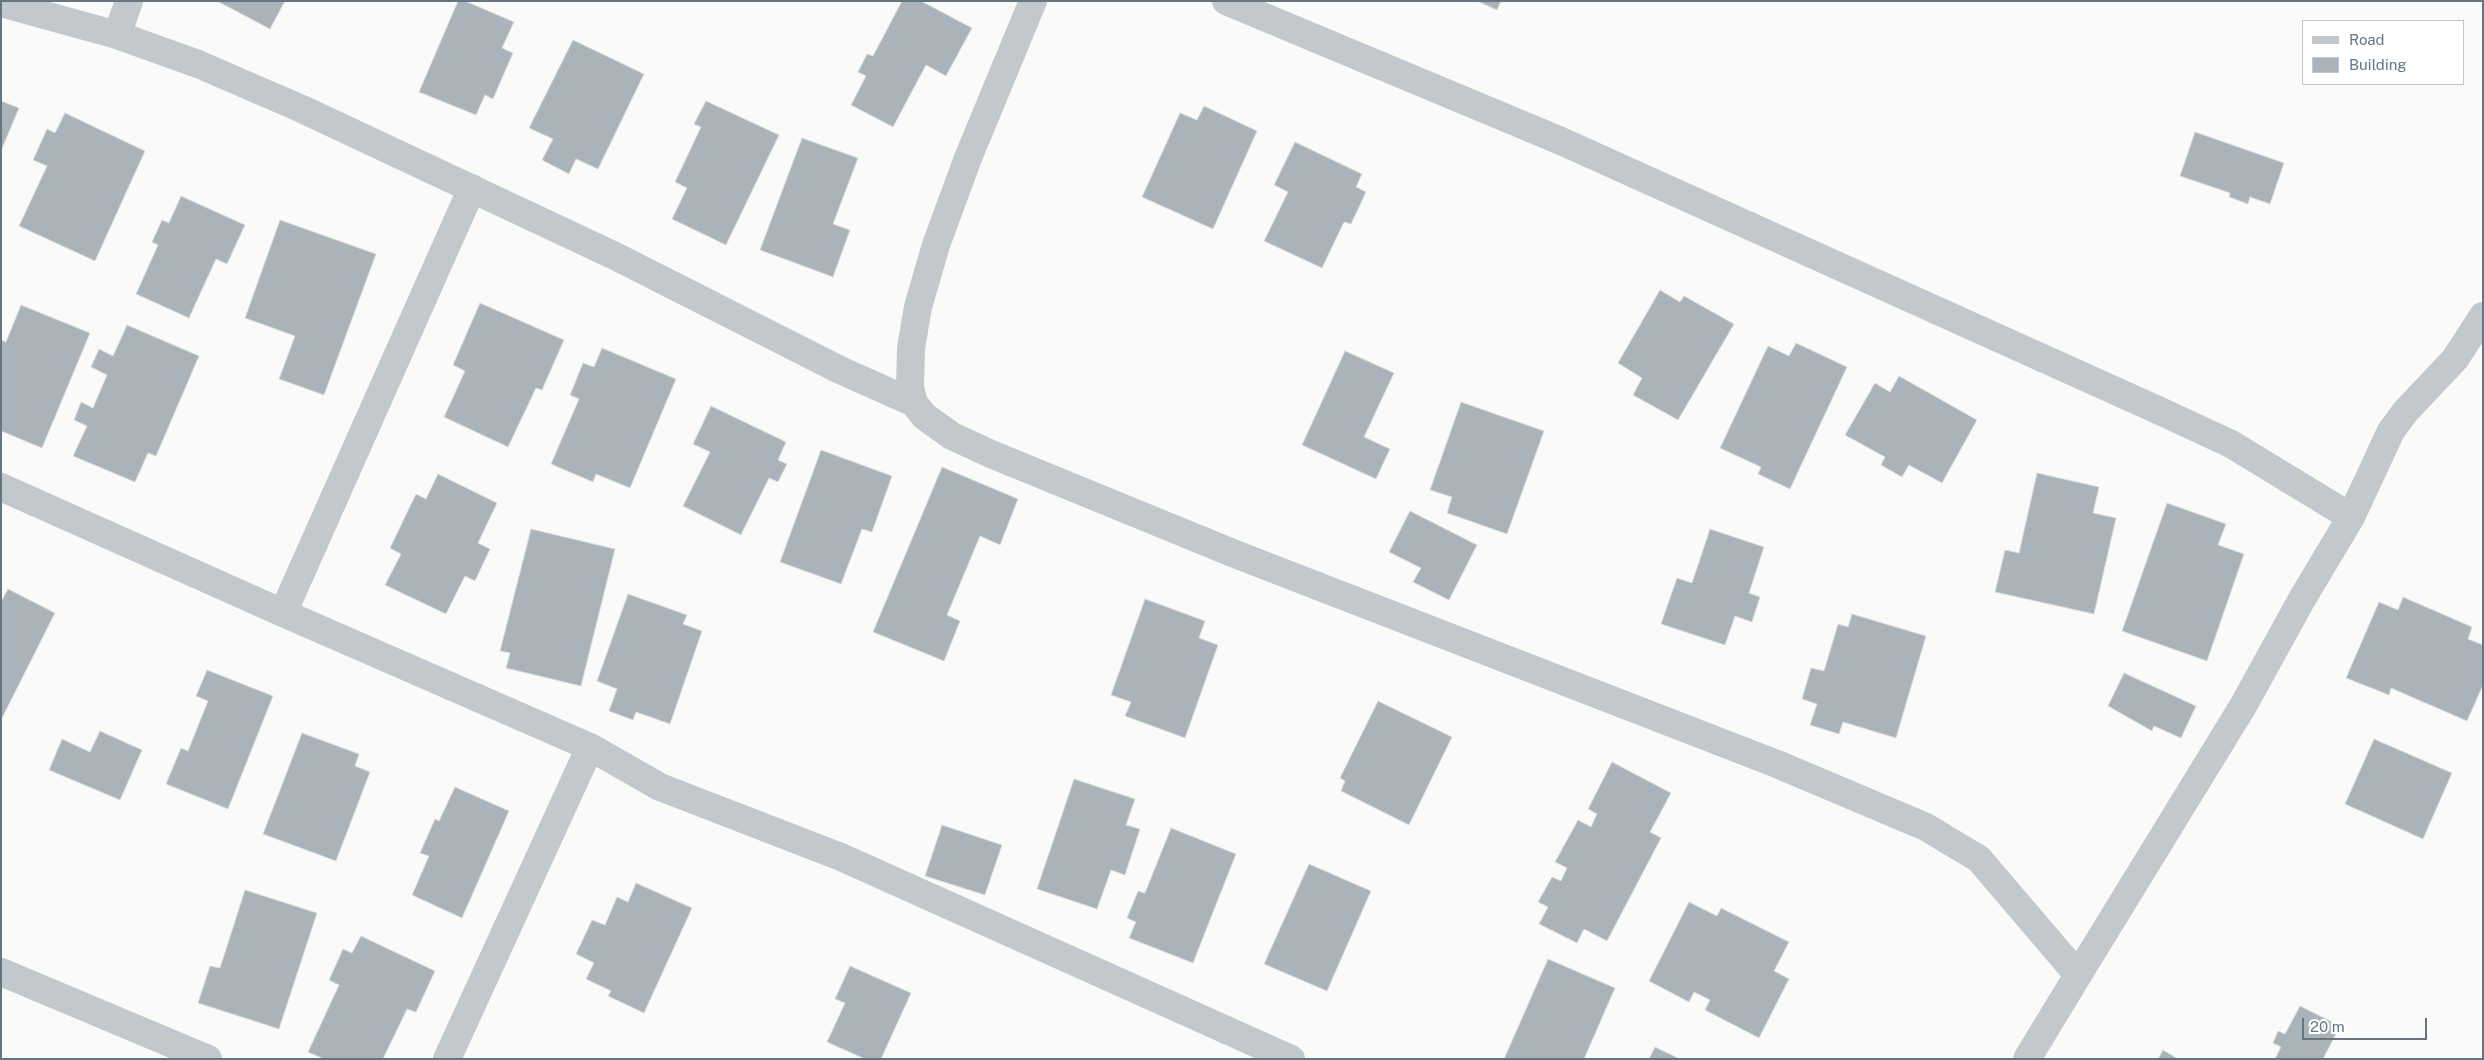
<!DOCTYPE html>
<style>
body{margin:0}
#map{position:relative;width:2484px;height:1060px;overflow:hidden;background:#fafaf8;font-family:"Public Sans",sans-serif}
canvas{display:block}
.frame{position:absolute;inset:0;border:2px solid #657683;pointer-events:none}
.legend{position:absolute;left:2302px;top:20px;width:162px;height:65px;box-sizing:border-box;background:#fff;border:1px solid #c1c8cd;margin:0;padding:6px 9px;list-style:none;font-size:15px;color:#657683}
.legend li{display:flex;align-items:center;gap:10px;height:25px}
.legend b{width:25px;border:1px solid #c1c8cd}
.scale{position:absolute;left:2302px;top:1018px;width:125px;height:22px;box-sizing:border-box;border:2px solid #657683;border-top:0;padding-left:6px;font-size:15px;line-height:18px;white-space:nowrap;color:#657683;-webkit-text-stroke:4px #fff;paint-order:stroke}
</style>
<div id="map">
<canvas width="2484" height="1060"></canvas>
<div class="frame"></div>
<ul class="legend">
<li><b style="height:6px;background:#c3c8cc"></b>Road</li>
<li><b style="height:14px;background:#aab3b9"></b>Building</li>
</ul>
<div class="scale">20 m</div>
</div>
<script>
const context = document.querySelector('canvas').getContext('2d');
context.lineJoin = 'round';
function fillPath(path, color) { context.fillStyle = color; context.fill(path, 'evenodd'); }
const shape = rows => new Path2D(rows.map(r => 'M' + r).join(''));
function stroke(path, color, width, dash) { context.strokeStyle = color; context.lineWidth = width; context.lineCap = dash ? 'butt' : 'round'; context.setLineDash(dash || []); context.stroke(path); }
const building = shape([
 [217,1,285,1,270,29,217,1],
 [458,1,465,1,514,22,502,48,513,53,493,99,485,95,476,115,419,92,458,1],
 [902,1,921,1,972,28,946,76,926,65,893,127,851,105,866,76,858,72,867,54,873,56,902,1],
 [1477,1,1501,1,1497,10,1477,1],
 [573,40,644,74,598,169,576,159,569,174,542,160,553,139,529,128,573,40],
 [1,101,19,108,1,151,1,101],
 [706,101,779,135,726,245,672,219,687,188,675,182,701,127,694,124,706,101],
 [1204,106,1257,131,1213,229,1142,197,1180,113,1197,120,1204,106],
 [65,113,145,151,95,261,19,226,47,166,33,160,47,129,55,133,65,113],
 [2195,132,2284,163,2270,204,2250,197,2248,204,2229,197,2230,193,2180,176,2195,132],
 [802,138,858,158,833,224,850,230,833,277,760,250,802,138],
 [1295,142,1362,174,1356,187,1366,192,1351,224,1344,222,1322,268,1264,241,1288,192,1274,185,1295,142],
 [181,196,245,225,227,264,216,259,189,318,136,294,158,245,152,242,162,220,169,223,181,196],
 [280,220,376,254,324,395,279,379,295,336,245,318,280,220],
 [1660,290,1680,302,1684,296,1734,324,1678,420,1633,395,1642,378,1618,363,1660,290],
 [480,303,564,340,542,390,536,388,508,447,444,417,465,371,453,365,480,303],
 [21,305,90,333,42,448,1,431,1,340,6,342,21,305],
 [127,325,199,356,156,456,148,453,135,482,73,456,87,426,74,420,81,402,93,408,107,375,91,367,99,349,113,356,127,325],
 [1796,343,1847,367,1790,489,1758,474,1761,467,1720,448,1768,346,1789,356,1796,343],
 [602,348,676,379,630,488,596,474,593,482,551,464,579,399,570,395,583,363,594,367,602,348],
 [1345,351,1394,373,1364,437,1390,449,1376,479,1302,445,1345,351],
 [1899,376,1977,420,1942,483,1909,465,1902,477,1881,465,1885,457,1845,435,1875,383,1890,392,1899,376],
 [1461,402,1544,431,1507,534,1447,513,1452,497,1430,490,1461,402],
 [711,406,786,442,778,460,787,464,778,482,769,478,741,535,683,506,710,452,693,444,711,406],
 [821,450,892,476,872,532,862,529,841,584,780,562,821,450],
 [942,467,1018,499,1000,545,980,536,947,615,960,621,944,661,873,632,942,467],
 [2037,473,2099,487,2093,513,2116,518,2094,614,1995,592,2005,550,2019,553,2037,473],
 [438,474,497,503,478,543,490,549,475,581,465,576,446,614,385,585,401,554,390,548,416,494,426,499,438,474],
 [2167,503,2226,524,2218,545,2244,554,2207,661,2122,631,2167,503],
 [1410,511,1477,545,1449,600,1413,582,1421,568,1389,552,1410,511],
 [531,529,615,549,581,686,506,668,510,653,500,651,531,529],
 [1710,529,1764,547,1749,593,1760,597,1752,622,1735,616,1725,645,1661,624,1677,578,1692,583,1710,529],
 [8,589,55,613,1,720,1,602,8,589],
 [628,594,687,615,683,624,702,631,670,724,636,712,633,720,609,711,617,689,597,681,628,594],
 [2403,597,2472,627,2468,639,2483,645,2483,685,2467,721,2391,688,2389,695,2346,678,2379,602,2398,610,2403,597],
 [1145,599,1205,621,1199,638,1218,645,1185,738,1125,716,1131,702,1111,695,1145,599],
 [1852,614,1926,636,1896,738,1843,722,1839,734,1810,725,1817,704,1802,699,1811,668,1824,671,1838,624,1848,627,1852,614],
 [207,670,273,696,228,809,166,784,181,748,188,751,208,701,196,696,207,670],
 [2124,673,2196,706,2181,738,2154,726,2152,731,2108,706,2124,673],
 [1378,701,1452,737,1409,825,1341,791,1345,781,1340,778,1378,701],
 [100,731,142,750,120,800,49,770,62,739,90,752,100,731],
 [302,733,359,754,355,766,370,772,336,861,263,834,302,733],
 [2374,739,2452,773,2423,839,2345,804,2374,739],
 [1612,762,1671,793,1650,832,1661,838,1607,941,1584,929,1577,943,1539,924,1548,907,1538,902,1552,877,1561,881,1567,868,1555,862,1578,820,1591,827,1597,814,1588,809,1612,762],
 [1074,779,1135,799,1126,825,1140,829,1125,875,1111,870,1097,909,1037,889,1074,779],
 [455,787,509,811,462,918,412,895,429,856,420,853,435,819,439,821,455,787],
 [942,825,1002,845,985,895,925,876,942,825],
 [1171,828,1236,854,1193,963,1129,938,1136,922,1127,918,1138,891,1145,893,1171,828],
 [1309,864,1371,891,1327,991,1264,964,1309,864],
 [636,883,692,908,644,1013,608,996,611,991,586,979,594,963,576,954,592,920,605,925,617,897,628,902,636,883],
 [245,890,317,913,279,1029,198,1003,210,966,220,968,245,890],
 [1689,902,1717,916,1721,908,1789,942,1774,971,1789,979,1759,1038,1705,1010,1710,1000,1694,992,1689,1002,1649,981,1689,902],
 [361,936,435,971,416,1012,407,1009,383,1059,324,1059,308,1052,339,985,329,980,343,949,352,953,361,936],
 [1548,959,1615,988,1584,1059,1504,1059,1548,959],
 [850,966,911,993,881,1059,865,1059,827,1042,845,1003,835,999,850,966],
 [2300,1006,2340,1026,2323,1059,2275,1059,2281,1047,2273,1043,2278,1031,2285,1034,2300,1006],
 [1655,1047,1680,1059,1649,1059,1655,1047],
 [2163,1050,2178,1059,2158,1059,2163,1050]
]);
const minor = shape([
 [1033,1,968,158,936,245,918,307,911,348,910,388,914,403,924,416,952,436,991,454,1235,554,1777,764,1926,827,1979,859,2078,975,2243,706,2302,599,2351,517,2231,444,2160,411,1561,141,1226,1],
 [1,3,117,35,198,64,302,109,615,256,840,370,914,403],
 [117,35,129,1],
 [1,487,283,613,590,747,660,787,841,857,1291,1059],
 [2351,517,2391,431,2405,412,2455,359,2483,316],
 [283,613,472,188],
 [1,972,208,1059],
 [447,1059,590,747],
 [2027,1059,2078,975]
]);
fillPath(building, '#aab3b9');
stroke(building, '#dcdcda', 1);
stroke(minor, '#c3c8cc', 28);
</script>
